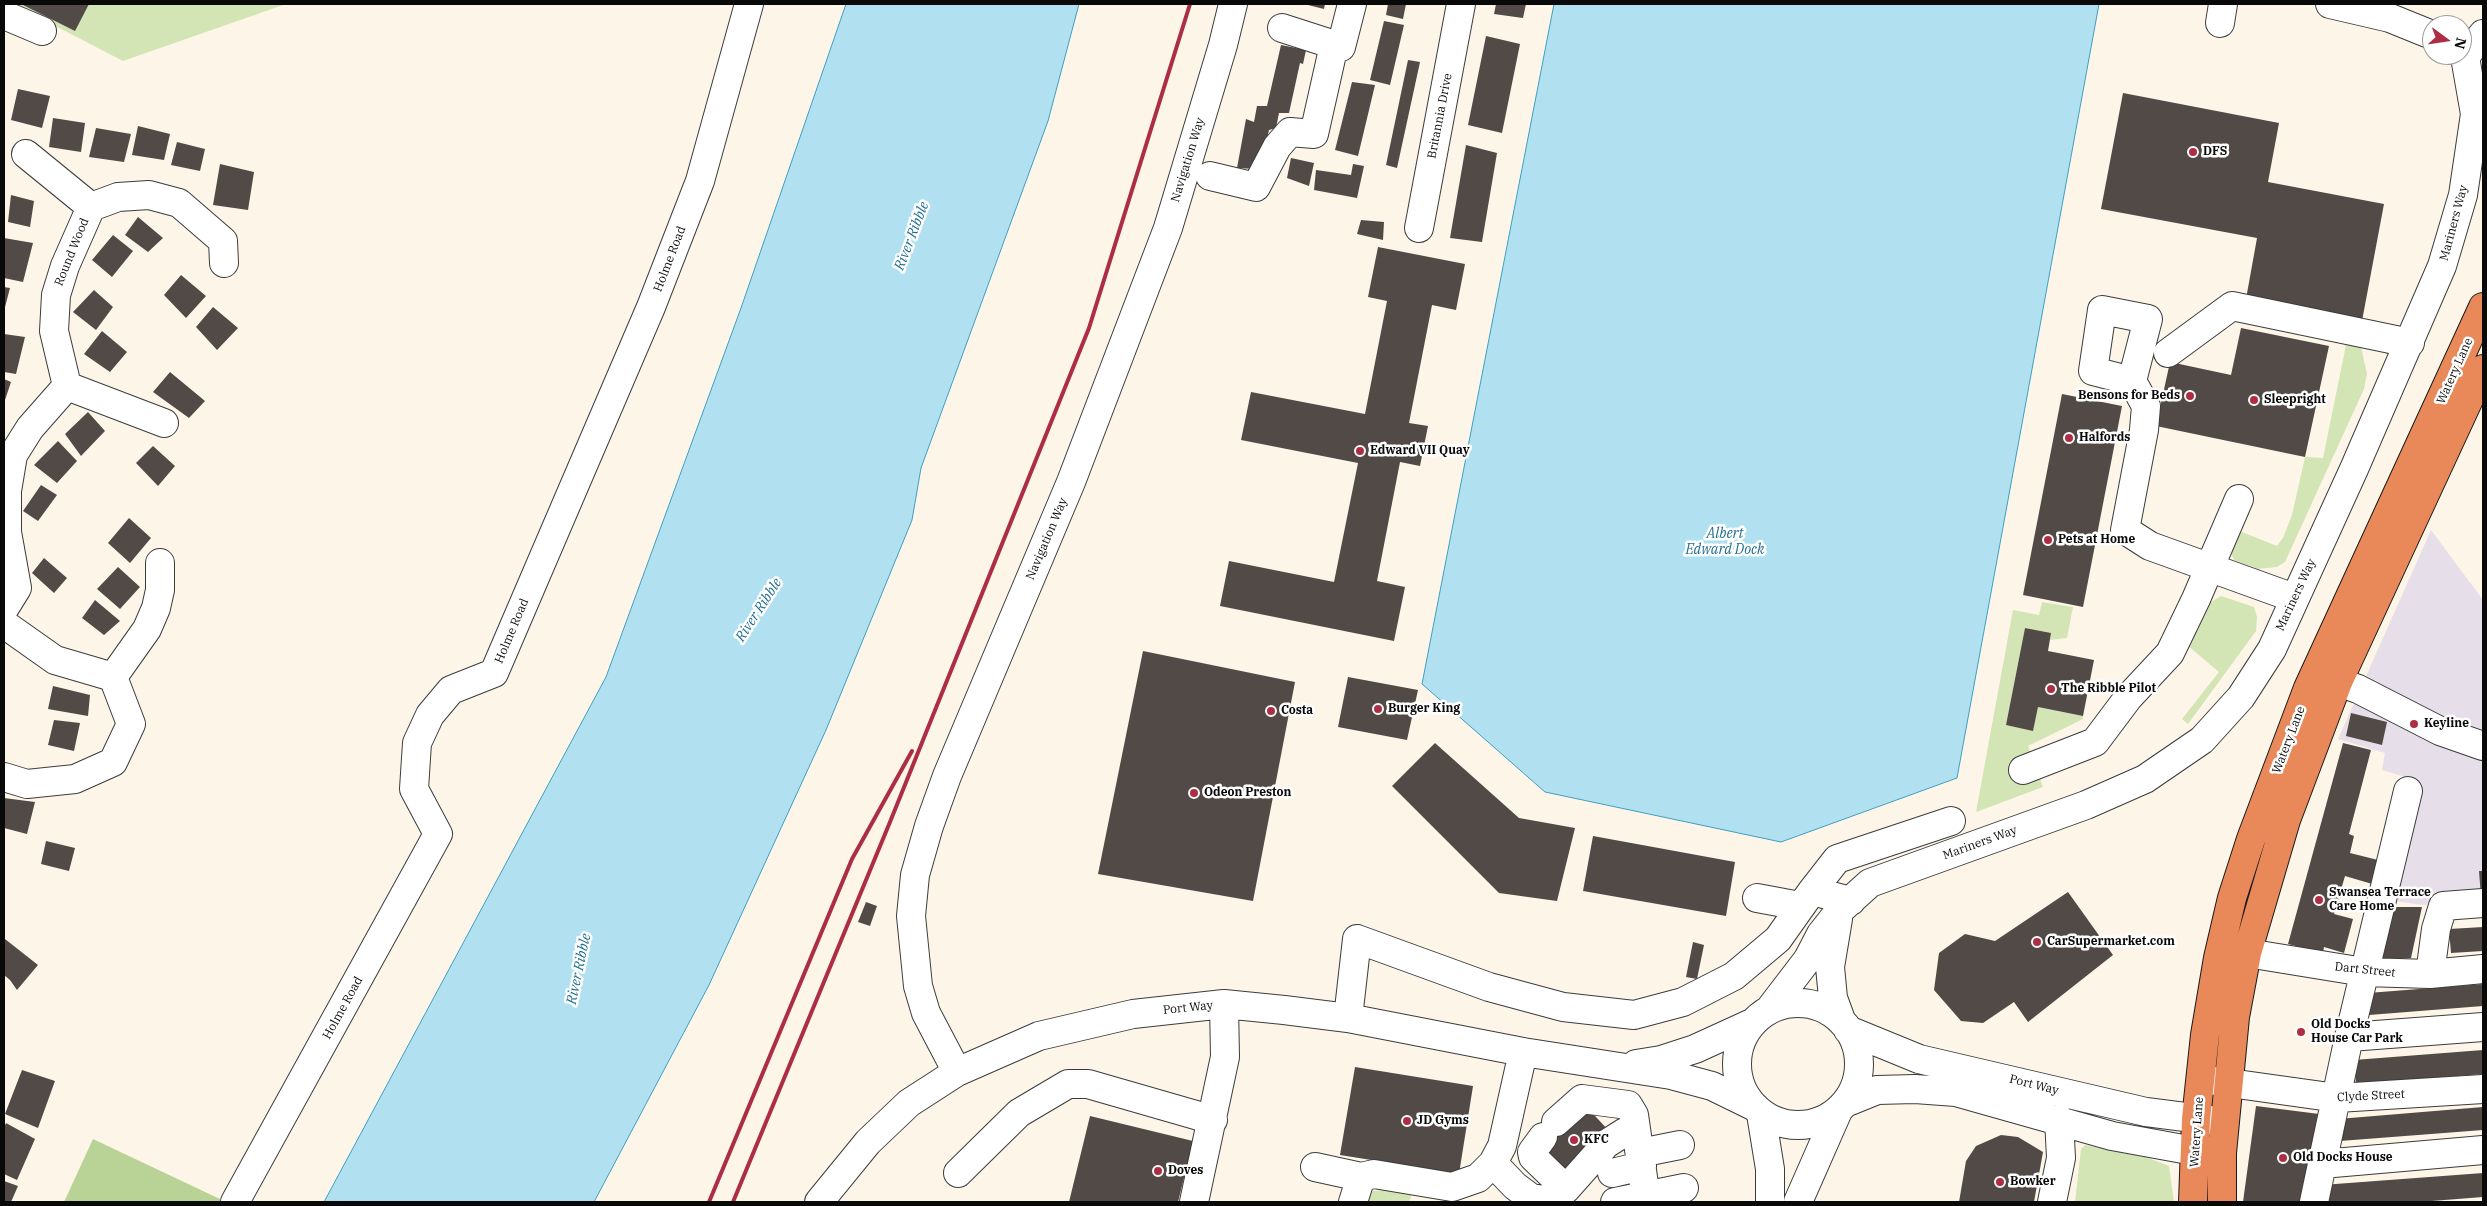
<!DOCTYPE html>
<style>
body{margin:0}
#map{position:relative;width:2487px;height:1206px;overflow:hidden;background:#fdf6e8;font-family:"IBM Plex Serif",serif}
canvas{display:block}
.frame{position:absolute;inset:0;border:5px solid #090909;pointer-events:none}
.north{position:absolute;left:2422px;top:15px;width:50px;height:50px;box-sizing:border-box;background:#fff;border:1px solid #9d9d9d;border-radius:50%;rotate:104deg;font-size:14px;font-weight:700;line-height:20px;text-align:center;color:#090909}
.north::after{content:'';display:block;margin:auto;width:18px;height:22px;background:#ad2e44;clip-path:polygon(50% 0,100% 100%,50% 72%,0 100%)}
</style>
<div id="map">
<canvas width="2487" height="1206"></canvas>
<div class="frame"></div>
<div class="north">N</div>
</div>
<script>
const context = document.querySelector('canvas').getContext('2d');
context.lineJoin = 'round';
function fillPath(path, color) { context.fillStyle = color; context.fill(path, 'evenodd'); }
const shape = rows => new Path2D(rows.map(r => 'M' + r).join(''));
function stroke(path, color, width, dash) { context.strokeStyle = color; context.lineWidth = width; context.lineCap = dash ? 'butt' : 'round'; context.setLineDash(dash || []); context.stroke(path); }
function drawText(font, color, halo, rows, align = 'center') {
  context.font = font + ' "IBM Plex Serif",serif'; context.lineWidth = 5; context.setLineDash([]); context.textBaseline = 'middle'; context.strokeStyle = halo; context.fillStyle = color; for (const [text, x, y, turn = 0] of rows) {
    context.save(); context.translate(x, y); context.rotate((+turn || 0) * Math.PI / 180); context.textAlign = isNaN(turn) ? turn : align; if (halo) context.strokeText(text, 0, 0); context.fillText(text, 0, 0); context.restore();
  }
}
const industrial = shape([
 [2431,530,2483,600,2483,900,2423,905,2388,900,2416,780,2382,770,2385,753,2338,739]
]);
const green = shape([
 [13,4,286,4,123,61],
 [2346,345,2361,347,2367,374,2364,389,2285,562,2277,567,2258,569,2234,560,2230,551,2237,530,2277,546,2283,538,2292,515,2305,457,2323,458],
 [2221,596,2254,607,2257,617,2256,631,2188,724,2182,719,2219,672,2187,645,2206,608,2211,602],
 [2042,602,2073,607,2067,638,2050,640,2051,633,2025,628,2006,725,2033,730,2038,707,2083,716,2083,719,2028,746,2043,787,1976,812,2013,610,2039,615],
 [2085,1145,2146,1157,2169,1166,2174,1202,2075,1202,2081,1149],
 [1393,1190,1412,1194,1409,1202,1361,1202,1370,1191]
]);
const forest = shape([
 [93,1139,222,1200,221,1202,64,1202]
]);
const water = shape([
 [846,4,1079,4,1048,121,921,468,912,520,826,730,709,985,594,1202,324,1202,606,677,741,308,846,4],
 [1554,4,2099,4,1957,778,1781,842,1545,792,1422,684,1554,4]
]);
const building = shape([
 [21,4,89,4,75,31],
 [1304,4,1325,4,1324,9],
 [1388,4,1406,4,1403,19,1386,15],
 [1496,4,1526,4,1523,18,1494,14],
 [1384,21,1404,25,1390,85,1370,80],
 [1486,36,1520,44,1502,133,1468,125],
 [1281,45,1306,50,1303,64,1300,63,1289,113,1279,113,1276,128,1269,130,1264,152,1256,169,1237,168,1246,119,1254,122,1257,106,1267,106],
 [1408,60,1420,62,1397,168,1386,165],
 [1352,82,1375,85,1358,156,1335,150],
 [18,89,50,96,42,128,11,120],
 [2123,93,2279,123,2268,182,2384,204,2362,321,2246,299,2257,238,2101,209],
 [53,118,85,123,81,152,49,147],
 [138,126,170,134,164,160,132,155],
 [96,128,131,134,124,162,89,157],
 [177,142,205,149,200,171,171,165],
 [1466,145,1497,153,1482,242,1450,238],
 [1291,158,1314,163,1309,186,1287,178],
 [220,164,254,172,248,210,213,205],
 [1353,164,1364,166,1357,198,1314,190,1316,170,1351,175],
 [11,195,34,201,30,227,8,222],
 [138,217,163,238,148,252,125,235],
 [1361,220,1384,222,1383,240,1357,234],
 [113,235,133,251,112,277,92,260],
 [4,238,33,243,23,282,4,278],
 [1378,247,1465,264,1456,310,1432,305,1409,423,1428,426,1420,466,1400,462,1377,581,1405,587,1394,641,1220,606,1229,561,1334,582,1358,463,1241,440,1251,392,1365,414,1387,301,1368,297],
 [181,275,206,296,186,318,164,295],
 [4,287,10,288,4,311],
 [94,290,113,307,96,330,73,312],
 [213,307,238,328,217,350,196,327],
 [2241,328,2329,346,2305,457,2156,426,2170,362,2231,375],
 [102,331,127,352,110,372,84,354],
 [4,334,25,337,16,374,4,372],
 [170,372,205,401,189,418,153,392],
 [4,379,11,382,4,403],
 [2062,394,2122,406,2083,607,2023,595],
 [88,412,105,431,81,456,65,434],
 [58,441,77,461,57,483,34,465],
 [153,446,175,466,158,486,136,463],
 [41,485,57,495,38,521,23,511],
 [129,518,151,538,130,563,108,543],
 [44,558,67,578,54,593,32,573],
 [118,567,140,587,120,609,97,589],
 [95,600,120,621,104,635,82,618],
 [2025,628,2051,633,2048,651,2094,660,2083,716,2038,707,2033,731,2006,725],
 [1143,651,1295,682,1253,901,1098,874],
 [1348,677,1418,690,1407,740,1338,727],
 [53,686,90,695,88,716,48,709],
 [2351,713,2387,722,2382,745,2346,736],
 [54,720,80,723,74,751,48,745],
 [1435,743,1519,818,1575,828,1557,901,1499,893,1392,786],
 [2343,743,2371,750,2349,834,2354,836,2350,853,2386,862,2379,886,2345,876,2334,914,2353,919,2344,953,2324,947,2323,953,2288,944],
 [4,798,35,802,27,834,4,828],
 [1593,836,1735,862,1726,916,1583,891],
 [46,841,75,848,69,871,41,864],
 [2479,871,2483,871,2483,897,2481,897],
 [2068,892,2113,955,2028,1022,2014,1002,1983,1023,1961,1021,1934,990,1939,953,1965,934,1995,941],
 [866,902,877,906,870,926,858,922],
 [2387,907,2422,907,2411,958,2374,961],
 [2483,927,2483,951,2451,953,2449,929],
 [5,939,38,965,17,990,10,980,4,975],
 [1693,942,1704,945,1697,979,1686,977],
 [2483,984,2483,1006,2369,1015,2368,993],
 [2483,1050,2483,1074,2356,1084,2354,1060],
 [1355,1067,1473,1086,1459,1174,1340,1155],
 [22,1070,55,1081,38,1128,5,1114],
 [1583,1103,1610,1132,1566,1179,1538,1155],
 [2256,1106,2327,1115,2307,1202,2243,1202],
 [2483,1107,2483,1130,2340,1141,2338,1119],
 [1090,1116,1193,1141,1178,1202,1069,1202],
 [6,1123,35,1139,17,1180,4,1174,4,1128],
 [2001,1135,2018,1137,2043,1152,2034,1202,1959,1202,1966,1161,1976,1146],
 [2483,1173,2483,1197,2419,1202,2323,1202,2322,1185],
 [4,1181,18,1186,11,1202,4,1202]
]);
const minor = shape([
 [2330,4,2390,18,2432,35],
 [4,15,42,31],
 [2220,23,2223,4],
 [1282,28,1341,47,1352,4],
 [2465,57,2483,34],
 [26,154,91,207],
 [1210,176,1256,187,1277,147,1290,132,1314,134,1334,45],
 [1419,228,1461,4],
 [2168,353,2232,306,2410,343],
 [2132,381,2148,319,2102,310,2093,371,2132,381,2146,406,2144,430,2125,530,2150,546,2294,598],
 [67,386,54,331,56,295,65,266,91,207,118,197,149,195,179,203,223,241,224,263],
 [67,386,164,423],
 [4,609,17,588,7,532,7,491,13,455,30,428,67,386],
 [4,624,55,660,113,677,131,724,113,762,75,779,27,784,4,777],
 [2315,674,2358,689,2440,731,2483,746],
 [113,677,147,629,156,608,160,590,160,563],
 [2023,770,2095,742,2128,698,2170,653,2196,599,2239,499],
 [1812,891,1837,859,1951,821],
 [1757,898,1800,906],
 [1838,919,1830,967,1833,998,1841,1020],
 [2247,953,2364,972,2430,974,2483,969],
 [2430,974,2436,929,2443,906,2483,903],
 '1737 1064a61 61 0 1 1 122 0a61 61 0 1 1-122 0Z',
 [1769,1010,1808,959,1821,934,1840,910,1870,883,2086,805,2145,779,2202,740,2241,697,2272,649,2354,469,2442,266,2463,195,2475,114,2465,57,2462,55],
 [1348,1018,1357,939,1489,987,1563,1007,1634,1015,1683,1002,1734,976,1778,939,1812,891,1851,901],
 [1848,1030,1919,1059,2146,1112,2224,1122],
 [2349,1037,2483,1027],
 [1636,1064,1661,1060,1695,1049,1752,1023],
 [957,1072,926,1013,918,986,911,916,915,875,929,826,947,776,1071,482,1168,228,1223,45,1233,4],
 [2201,1079,2337,1098,2483,1089],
 [1845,1103,1877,1090,1915,1089,1956,1092,2112,1136,2194,1151,2218,1152],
 [1761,1114,1770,1169,1770,1202],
 [1556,1122,1582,1099,1628,1105,1634,1115,1646,1198],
 [1543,1137,1532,1152,1533,1157,1566,1189,1606,1144,1625,1132,1636,1132],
 [1640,1153,1680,1145],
 [1493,1163,1515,1186,1531,1198,1560,1202],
 [2322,1164,2483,1150],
 [1315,1167,1361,1177],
 [958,1173,1019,1113,1068,1084,1088,1084,1213,1120],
 [1612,1173,1642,1166],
 [235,1202,438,834,414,789,417,743,430,715,451,690,494,673,651,307,700,181,749,4],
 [819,1202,868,1142,909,1103,957,1072,1039,1036,1133,1014,1224,1004,1284,1010,1348,1018,1523,1052,1671,1075,1712,1086,1755,1107],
 [1194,1202,1225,1057,1224,1004],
 [1353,1202,1361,1177,1374,1174,1452,1187,1478,1178,1493,1163,1502,1146,1523,1052],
 [1615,1202,1684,1188],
 [1798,1202,1838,1111],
 [2052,1202,2061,1158,2059,1119],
 [2314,1202,2349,1037,2408,791]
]);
const highway = shape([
 [2193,1202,2196,1119,2205,1035,2218,958,2232,898,2251,839,2308,688,2483,307],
 [2222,1202,2222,1153,2235,1017,2247,953,2286,820,2338,682,2483,369]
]);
const rail = shape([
 [709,1202,852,859,912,751],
 [733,1202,890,822,1089,328,1190,4]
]);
const markers = [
 [2193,152,5,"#ad2e44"],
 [2190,396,5,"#ad2e44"],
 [2254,400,5,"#ad2e44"],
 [2069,438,5,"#ad2e44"],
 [1360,451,5,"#ad2e44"],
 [2048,540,5,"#ad2e44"],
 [2051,689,5,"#ad2e44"],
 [1378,709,5,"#ad2e44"],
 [1271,711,5,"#ad2e44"],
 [2414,724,5,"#ad2e44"],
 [1194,793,5,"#ad2e44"],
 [2319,900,5,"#ad2e44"],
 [2037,942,5,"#ad2e44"],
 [2301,1032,5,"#ad2e44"],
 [1407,1121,5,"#ad2e44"],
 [1574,1140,5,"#ad2e44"],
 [2283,1158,5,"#ad2e44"],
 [1158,1171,5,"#ad2e44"],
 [2000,1182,5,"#ad2e44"]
];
const streetNames = [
 ["Britannia Drive",1440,116,-79],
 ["Navigation Way",1188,160,-73],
 ["Mariners Way",2454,223,-75],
 ["Round Wood",72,252,-68],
 ["Holme Road",670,259,-69],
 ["Watery Lane",2455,371,-66],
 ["Navigation Way",1047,539,-67],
 ["Mariners Way",2296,595,-65],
 ["Holme Road",512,631,-67],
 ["Watery Lane",2289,740,-69],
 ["Mariners Way",1980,843,-20],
 ["Dart Street",2365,970,6],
 ["Holme Road",343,1008,-61],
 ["Port Way",1188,1008,-6],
 ["Port Way",2034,1085,14],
 ["Clyde Street",2371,1096,-3],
 ["Watery Lane",2197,1132,-86]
];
const poiNames = [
 ["DFS",2203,152],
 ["Bensons for Beds",2180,396,"right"],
 ["Sleepright",2264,400],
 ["Halfords",2079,438],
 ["Edward VII Quay",1370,451],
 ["Pets at Home",2058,540],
 ["The Ribble Pilot",2061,689],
 ["Burger King",1388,709],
 ["Costa",1281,711],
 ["Keyline",2424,724],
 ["Odeon Preston",1204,793],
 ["Swansea Terrace",2329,893],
 ["Care Home",2329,907],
 ["CarSupermarket.com",2047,942],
 ["Old Docks",2311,1025],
 ["House Car Park",2311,1039],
 ["JD Gyms",1417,1121],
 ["KFC",1584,1140],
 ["Old Docks House",2293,1158],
 ["Doves",1168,1171],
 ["Bowker",2010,1182]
];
const waterNames = [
 ["River Ribble",912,236,-69],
 ["Albert",1725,534],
 ["Edward Dock",1725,550],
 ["River Ribble",759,610,-57],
 ["River Ribble",579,969,-78]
];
fillPath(industrial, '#e6dee8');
fillPath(green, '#d3e4b5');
fillPath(forest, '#b9d396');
fillPath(water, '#b1e1f0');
stroke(water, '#3e9ec1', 1);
fillPath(building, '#514a47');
stroke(minor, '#3c3c3c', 30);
stroke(highway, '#1a1a1a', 30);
stroke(minor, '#fff', 28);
stroke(highway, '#e9895a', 28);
stroke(rail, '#ad2e44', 4);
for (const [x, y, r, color] of markers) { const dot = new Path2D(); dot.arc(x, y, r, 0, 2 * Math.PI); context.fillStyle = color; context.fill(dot); stroke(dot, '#fff', 2); }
drawText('12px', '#090909', '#fff', streetNames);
drawText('bold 12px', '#090909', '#fff', poiNames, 'left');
drawText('italic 14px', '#1e6d90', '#fff', waterNames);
</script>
